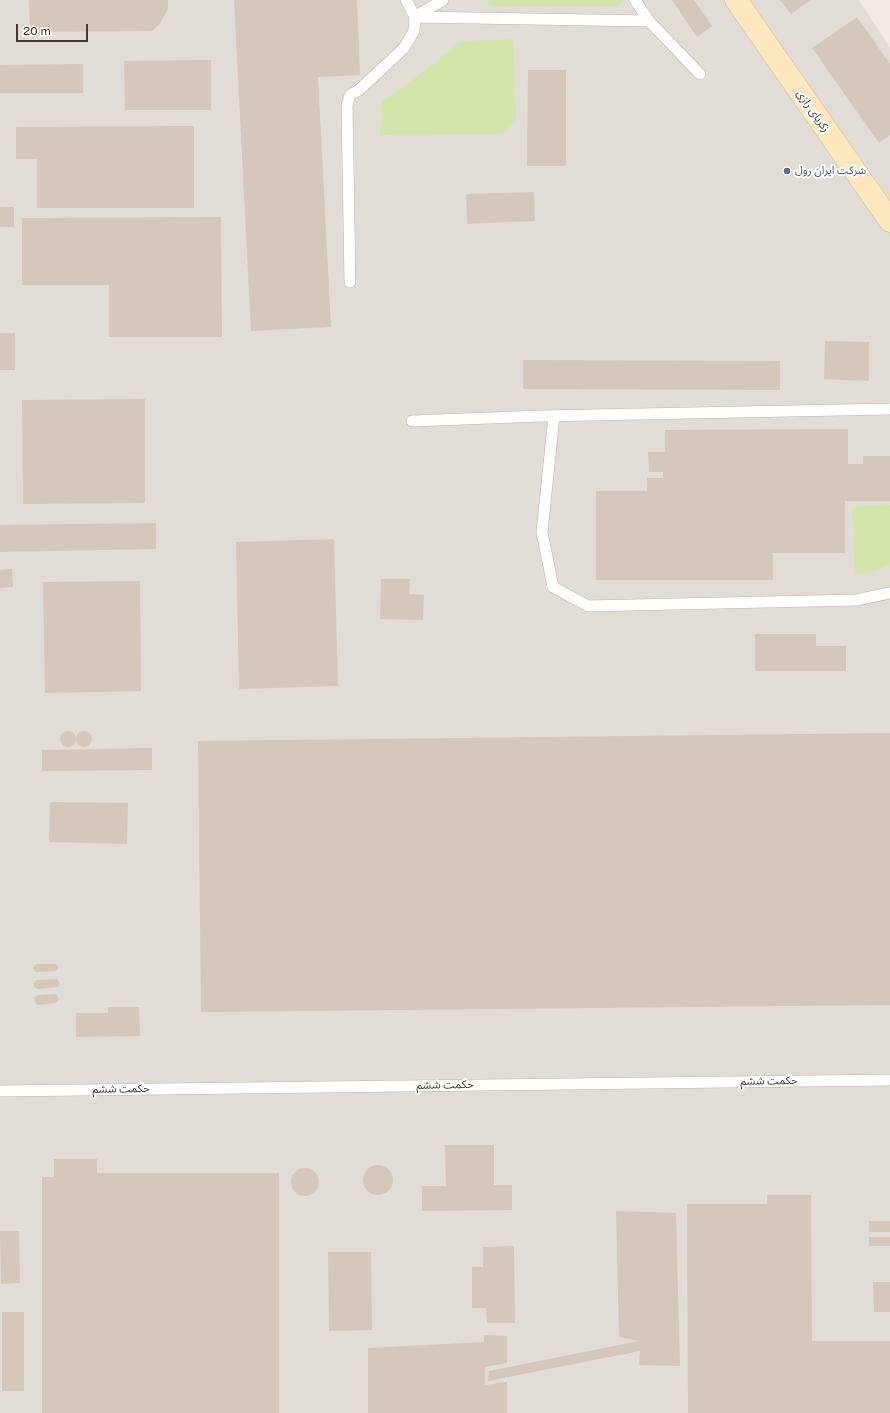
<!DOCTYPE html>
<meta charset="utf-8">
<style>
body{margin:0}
#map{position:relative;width:890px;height:1413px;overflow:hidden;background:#f1eae2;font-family:"Public Sans",sans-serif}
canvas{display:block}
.scale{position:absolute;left:16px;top:24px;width:72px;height:18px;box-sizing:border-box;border:2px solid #423a33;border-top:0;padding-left:5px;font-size:12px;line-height:14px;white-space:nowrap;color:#423a33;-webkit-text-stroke:3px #fff;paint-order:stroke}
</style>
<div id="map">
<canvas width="890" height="1413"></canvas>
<div class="scale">20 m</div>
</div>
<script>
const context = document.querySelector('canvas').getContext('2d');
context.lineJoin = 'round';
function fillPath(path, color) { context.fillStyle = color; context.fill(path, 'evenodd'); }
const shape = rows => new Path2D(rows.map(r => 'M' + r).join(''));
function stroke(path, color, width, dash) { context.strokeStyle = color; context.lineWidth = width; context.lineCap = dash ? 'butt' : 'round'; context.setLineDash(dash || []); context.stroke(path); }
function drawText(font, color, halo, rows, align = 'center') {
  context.font = font + ' "Public Sans","Noto Sans Arabic",sans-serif'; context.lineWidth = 4; context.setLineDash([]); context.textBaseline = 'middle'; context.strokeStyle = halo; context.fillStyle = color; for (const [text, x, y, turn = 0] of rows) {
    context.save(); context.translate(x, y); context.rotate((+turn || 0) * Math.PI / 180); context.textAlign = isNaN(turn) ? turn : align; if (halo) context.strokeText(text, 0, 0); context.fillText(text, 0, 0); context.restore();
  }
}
const industrial = shape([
 [0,0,859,0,890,48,890,1413,0,1413]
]);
const green = shape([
 [486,0,623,0,623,2,618,6,491,6],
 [513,39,516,120,502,134,380,135,382,102,418,76,460,42],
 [890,505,890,563,875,572,855,573,852,507]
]);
const building = shape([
 [29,0,168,0,168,9,159,25,152,31,30,32],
 [234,0,357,0,360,75,318,77,331,327,251,331],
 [672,0,694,0,712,26,697,37],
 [780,0,810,0,791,14],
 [857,17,890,64,890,135,879,143,812,48],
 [211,60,211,110,125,110,124,61],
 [83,64,83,93,0,93,0,65],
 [528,70,566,70,566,166,527,166],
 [194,126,194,208,37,208,37,159,16,159,16,127],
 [534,192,535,221,467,224,466,194],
 [0,207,14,207,14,227,0,227],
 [221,217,222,337,109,337,109,285,22,285,22,218],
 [0,333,15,333,15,370,0,370],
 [825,341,869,342,869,381,824,379],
 [523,360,780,361,780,390,523,389],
 [145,399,145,503,23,504,22,400],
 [848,429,848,464,863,464,863,456,890,456,890,501,845,501,845,553,773,553,773,580,596,580,596,491,647,491,647,478,663,478,663,472,649,472,648,452,665,452,665,430],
 [156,523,156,549,0,552,0,525],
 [334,539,338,686,239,689,236,542],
 [12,569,13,587,0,588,0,570],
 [381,579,410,579,409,594,424,595,423,620,380,619],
 [140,581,141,691,45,693,43,582],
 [755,634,816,634,816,646,846,646,846,671,755,671],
 '76 739a8 8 0 1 1 16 0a8 8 0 1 1-16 0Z',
 '60 739a8 8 0 1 1 16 0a8 8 0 1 1-16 0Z',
 [890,733,890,1005,201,1012,198,741],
 [152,748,152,770,42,771,42,750],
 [50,802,128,803,127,844,49,842],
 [36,964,56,964,59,968,56,971,36,972,33,968],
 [57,979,60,983,58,987,38,989,34,987,34,984,36,980],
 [56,994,59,1000,56,1003,38,1005,35,1002,34,998,38,995],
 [108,1007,139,1007,140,1036,76,1037,76,1013,108,1013],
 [445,1145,494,1145,494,1185,512,1185,512,1210,422,1211,422,1186,446,1186],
 [54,1159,97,1159,97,1173,279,1173,279,1413,42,1413,42,1177,54,1177],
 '363 1180a15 15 0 1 1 30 0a15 15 0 1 1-30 0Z',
 '291 1182a14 14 0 1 1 28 0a14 14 0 1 1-28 0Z',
 [767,1195,811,1195,812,1341,890,1341,890,1413,688,1413,687,1204,767,1204],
 [616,1211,676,1213,680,1366,639,1365,640,1351,488,1381,489,1371,639,1341,619,1337],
 [869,1221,890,1221,890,1232,869,1232],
 [0,1231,19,1231,20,1283,1,1284],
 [869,1237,890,1237,890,1246,869,1246],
 [514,1246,515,1323,487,1323,486,1308,472,1308,472,1267,483,1267,483,1247],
 [328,1252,371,1252,372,1330,329,1331],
 [873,1282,890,1282,890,1312,874,1312],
 [2,1312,24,1312,24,1391,2,1391],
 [484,1335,507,1336,507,1363,485,1367,485,1385,507,1382,507,1413,368,1413,368,1348,484,1342]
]);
const lane = shape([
 [635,0,649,21,700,74],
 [416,16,443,0],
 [415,17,649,21],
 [350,282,347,105,350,95,359,90,404,48,414,31,415,17,406,0],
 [554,416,542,532,553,587,588,606,856,600,890,593],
 [412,421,541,416,890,409],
 [0,1091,890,1080]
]);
const secondary = shape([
 [736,0,890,221]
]);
const markers = [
 [787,171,4,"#5c6f8a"]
];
const streetNames = [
 ["زکریای رازی",813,111,55],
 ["حکمت ششم",769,1081,-1],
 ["حکمت ششم",445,1085,-1],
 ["حکمت ششم",121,1089,-1]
];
const serviceNames = [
 ["شرکت ایران رول",795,171]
];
fillPath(industrial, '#e2dcd7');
fillPath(green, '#d2e5ab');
fillPath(building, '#d5c7bb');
stroke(lane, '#bfb4a8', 12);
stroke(secondary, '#d4bb94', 23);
stroke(lane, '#fff', 11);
stroke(secondary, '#fde7bf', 22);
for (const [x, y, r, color] of markers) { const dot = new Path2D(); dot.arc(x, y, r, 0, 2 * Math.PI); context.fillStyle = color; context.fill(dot); stroke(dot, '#fff', 1.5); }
drawText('11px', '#423a33', '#fff', streetNames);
drawText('11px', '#4e5e75', '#fff', serviceNames, 'left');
</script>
